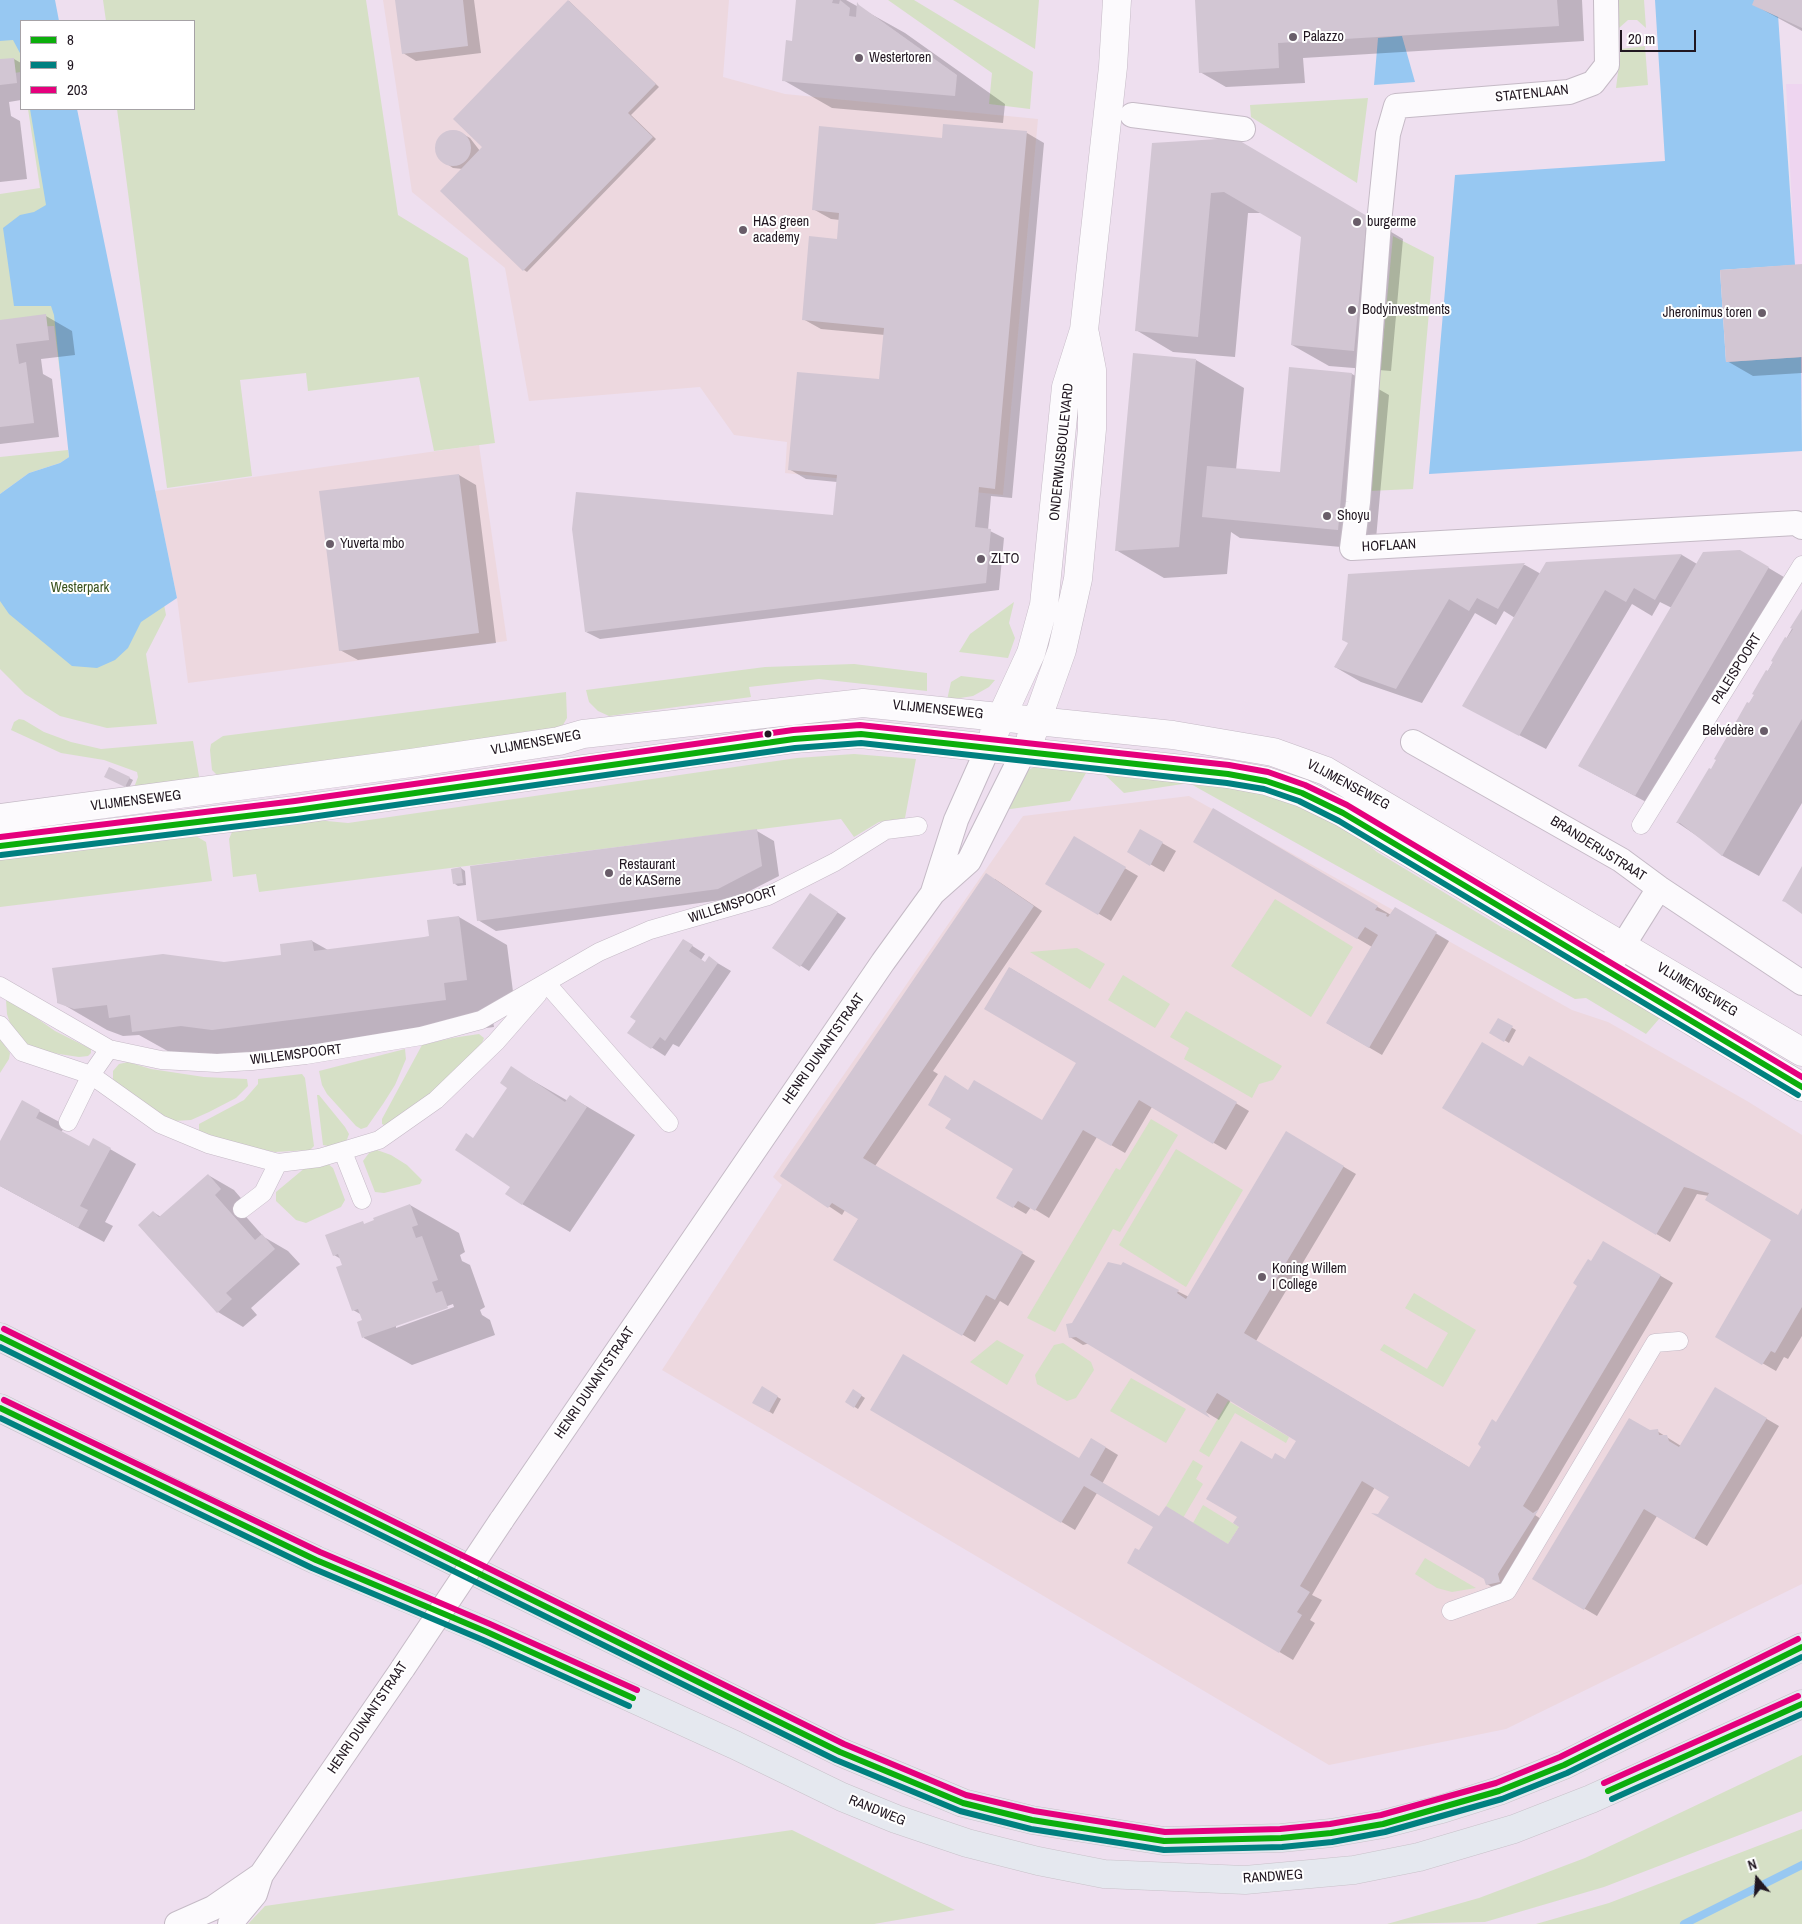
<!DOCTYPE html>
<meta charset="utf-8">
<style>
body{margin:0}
#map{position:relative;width:1802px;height:1924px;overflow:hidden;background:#eedfef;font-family:"Archivo Narrow",sans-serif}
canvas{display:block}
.legend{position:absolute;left:20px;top:20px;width:175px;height:90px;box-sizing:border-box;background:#fff;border:1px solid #a6a2a6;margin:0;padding:6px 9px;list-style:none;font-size:15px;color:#211721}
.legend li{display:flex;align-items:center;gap:10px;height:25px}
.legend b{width:25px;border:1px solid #a6a2a6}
.north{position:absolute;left:1732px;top:1854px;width:50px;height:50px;-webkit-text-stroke:4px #fff;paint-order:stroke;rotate:342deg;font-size:14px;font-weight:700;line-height:20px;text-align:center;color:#211721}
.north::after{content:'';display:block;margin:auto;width:18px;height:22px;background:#211721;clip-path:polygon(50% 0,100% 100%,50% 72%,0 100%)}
.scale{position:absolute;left:1620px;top:30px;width:76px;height:22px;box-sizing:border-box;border:2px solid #211721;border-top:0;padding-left:6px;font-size:15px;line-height:18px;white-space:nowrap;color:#211721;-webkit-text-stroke:4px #fff;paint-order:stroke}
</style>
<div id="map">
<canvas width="1802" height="1924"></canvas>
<ul class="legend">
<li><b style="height:6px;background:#0cae0c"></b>8</li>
<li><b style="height:6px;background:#008080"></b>9</li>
<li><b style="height:6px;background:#e5007d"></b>203</li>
</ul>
<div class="north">N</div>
<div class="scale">20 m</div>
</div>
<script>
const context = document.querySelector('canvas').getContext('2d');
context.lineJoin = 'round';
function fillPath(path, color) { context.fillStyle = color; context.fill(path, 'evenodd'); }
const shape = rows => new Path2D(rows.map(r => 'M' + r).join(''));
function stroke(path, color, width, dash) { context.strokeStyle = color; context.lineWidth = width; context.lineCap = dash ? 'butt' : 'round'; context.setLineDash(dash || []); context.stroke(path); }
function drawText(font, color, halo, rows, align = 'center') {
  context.font = font + ' "Archivo Narrow",sans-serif'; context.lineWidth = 4; context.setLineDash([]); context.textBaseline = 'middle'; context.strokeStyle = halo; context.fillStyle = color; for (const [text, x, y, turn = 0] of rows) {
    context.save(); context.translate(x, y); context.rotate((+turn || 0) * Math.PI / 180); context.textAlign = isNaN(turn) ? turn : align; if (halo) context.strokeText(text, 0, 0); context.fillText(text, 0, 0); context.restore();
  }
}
const built = shape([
 [1786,84,1802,84,1802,410]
]);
const education = shape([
 [383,0,729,0,723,77,785,94,1038,119,1003,495,785,473,787,442,734,435,700,387,529,401,505,268,412,192],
 [479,445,507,641,188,683,177,598,155,491],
 [1189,796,1572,1010,1608,1022,1747,1101,1802,1135,1802,1584,1506,1729,1329,1765,662,1370,782,1185,773,1177,1023,816]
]);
const green = shape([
 [0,0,21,21,21,72,0,75],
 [103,0,366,0,398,215,468,258,495,443,434,451,419,377,308,391,306,373,240,380,252,476,167,488,117,109,194,109,194,21,106,21],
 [888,0,914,0,1033,72,1030,109,989,104,992,73],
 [953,0,1039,0,1035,49],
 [1618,0,1644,0,1646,28,1637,20,1628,20,1619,28],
 [1645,46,1648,85,1616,88,1621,49],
 [1368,98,1357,183,1251,117,1250,105],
 [28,109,71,109,166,615,146,654,157,724,107,728,60,716,25,694,0,669,0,519,71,459,54,326,0,328,0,194,40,188],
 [1393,236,1434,257,1413,489,1369,491],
 [68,450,69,457,60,463,29,473,0,494,0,457],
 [1014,602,1009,623,1015,638,1008,658,959,652,970,634],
 [854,664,927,673,927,691,819,679,749,687,751,697,609,716,598,711,589,702,586,690,765,667],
 [961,676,995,680,989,687,973,696,947,700,951,682],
 [566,692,567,718,560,730,220,778,212,770,210,750,211,744,223,736],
 [19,719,24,720,44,732,71,742,101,749,193,741,200,782,133,790,138,777,137,772,104,760,61,753,11,730,14,722],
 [854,754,916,759,905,818,879,822,854,837,841,819,259,892,256,874,233,877,229,839,232,832,240,826,295,818,348,823,797,758],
 [1040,764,1090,766,1070,801,1003,810,1026,771],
 [1101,771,1229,783,1331,815,1377,852,1503,928,1576,959,1665,1012,1646,1034,1586,998,1575,999,1189,783,1124,793],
 [191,833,206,842,212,881,0,907,0,858],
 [1275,899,1353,947,1311,1017,1231,966],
 [1077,948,1105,964,1090,989,1030,952],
 [1123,975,1170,1004,1155,1028,1108,1000],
 [6,1000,11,1000,55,1031,91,1049,91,1053,88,1056,79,1057,59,1054,34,1049,26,1044,11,1026,7,1014],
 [1186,1011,1282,1066,1273,1080,1259,1084,1252,1098,1184,1059,1189,1048,1170,1037],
 [479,1034,484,1038,482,1043,430,1094,386,1126,382,1124,382,1119,422,1045,452,1038],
 [0,1039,10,1053,9,1059,0,1073],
 [405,1049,406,1059,395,1085,383,1104,367,1127,361,1129,356,1126,327,1094,322,1085,319,1071],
 [128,1062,151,1069,204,1077,247,1079,248,1086,236,1098,209,1112,191,1120,174,1121,135,1100,113,1079,113,1071,119,1064],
 [302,1074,305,1078,314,1146,310,1150,275,1152,236,1144,199,1131,199,1124,244,1100,258,1084,258,1079],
 [317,1095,319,1095,345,1127,349,1134,346,1142,328,1146,323,1145],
 [1151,1119,1178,1135,1120,1232,1113,1229,1055,1332,1027,1318,1116,1168,1120,1170],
 [1176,1149,1243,1190,1186,1287,1119,1245],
 [377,1150,391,1155,407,1165,422,1180,420,1184,384,1193,375,1192,363,1161,369,1153],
 [327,1163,333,1168,345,1200,341,1207,306,1223,296,1220,276,1201,276,1192,306,1167],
 [1414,1293,1476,1330,1443,1387,1380,1350,1384,1344,1427,1369,1448,1333,1405,1308],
 [997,1340,1024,1355,1007,1385,970,1362],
 [1063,1343,1091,1362,1094,1370,1076,1398,1067,1401,1037,1384,1035,1375,1054,1345],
 [1131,1378,1186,1409,1166,1443,1110,1411],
 [1228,1401,1289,1437,1286,1443,1235,1413,1209,1457,1199,1451],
 [1193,1460,1203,1466,1196,1479,1203,1484,1183,1518,1166,1506],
 [1203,1505,1239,1527,1228,1544,1193,1523],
 [1425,1558,1476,1588,1452,1592,1437,1588,1415,1574],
 [1802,1755,1802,1811,1604,1887,1485,1922,1387,1924,1479,1898,1585,1858],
 [1802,1829,1802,1924,1536,1924,1609,1903],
 [792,1830,955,1910,874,1924,248,1924,265,1906]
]);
const water = shape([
 [0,0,55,0,59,21,21,21,21,55,13,40,0,41],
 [1655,0,1777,0,1795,265,1720,270,1726,362,1801,357,1802,451,1429,474,1455,175,1665,161],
 [1402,36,1415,82,1374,85,1378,38],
 [30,109,77,109,177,598,141,622,128,648,115,660,97,668,72,666,9,614,0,601,0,494,29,473,60,463,69,457,54,315,51,306,14,306,3,228,20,215,34,212,46,205]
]);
const shadow = shape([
 [397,0,474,0,481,53,416,61,403,53],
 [797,0,846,0,905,33,1005,104,1003,123,832,108,783,80,793,42],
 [1196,0,1582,0,1584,41,1303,58,1305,83,1226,87,1200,72],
 [1755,0,1802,0,1802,31,1754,5],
 [569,1,659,87,631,115,656,139,527,272,524,270,463,169,453,168,444,162,436,153,437,141,447,132,461,133,470,138,480,151,484,147,455,119],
 [14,59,21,63,21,100,9,102,11,116,20,121,27,179,0,182,0,61],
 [1027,133,1044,143,1012,498,991,496,988,530,1004,538,999,590,600,639,586,632,834,516,837,482,806,479,789,469,880,381,885,335,821,329,803,319,838,240,840,220,831,219,813,209],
 [1153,144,1272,161,1403,239,1391,371,1329,366,1292,345,1302,236,1262,213,1248,213,1235,357,1173,352,1136,330],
 [1802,266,1802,373,1753,376,1727,361],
 [46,316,72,331,75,355,41,359,43,374,52,379,59,437,0,444,0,322],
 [1196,360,1244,388,1236,470,1281,474,1290,369,1352,374,1389,395,1375,550,1240,538,1231,532,1227,574,1164,578,1116,550],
 [459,475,476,485,496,643,358,660,340,650],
 [1740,551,1794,583,1661,810,1579,766,1672,608,1660,602,1652,616,1632,604,1546,749,1490,720,1515,618,1504,611,1496,625,1475,613,1422,703,1361,682,1335,667,1349,643,1349,575,1525,565,1541,574,1547,563,1682,555,1697,564],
 [1802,611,1802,803,1759,876,1721,855,1722,853,1678,823,1711,771],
 [110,768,133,780,129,788,106,776],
 [1214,810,1391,915,1395,909,1449,941,1382,1055,1327,1023,1372,947,1195,842],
 [757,831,774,841,779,876,736,898,496,931,478,920],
 [1141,831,1176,851,1164,872,1129,852],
 [1074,838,1138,876,1111,921,1047,883],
 [461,868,465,871,466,885,458,886,455,884],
 [995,879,1042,911,933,1071,938,1074,875,1166,1035,1261,1008,1306,1000,1301,975,1342,835,1259,859,1218,845,1210,842,1215,782,1175],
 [819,900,846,918,809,971,774,948],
 [459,917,507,945,515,1007,491,1010,494,1027,261,1057,230,1053,182,1059,139,1035,123,1036,107,1030,59,1002,224,964,283,956,312,941,328,950,430,937],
 [683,940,705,954,701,960,706,963,709,958,731,971,679,1047,673,1044,665,1056,629,1033],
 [1010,968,1249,1111,1226,1150,1152,1107,1125,1153,1097,1137,1049,1218,1031,1207,1026,1214,998,1198,1015,1168,969,1091,1043,1122,1078,1063],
 [1499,1020,1516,1030,1509,1043,1491,1032],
 [511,1068,568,1101,571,1097,635,1135,570,1232,522,1204,511,1187,474,1139,509,1087],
 [1523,1068,1799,1216,1802,1211,1802,1336,1788,1359,1784,1357,1776,1371,1717,1337,1773,1239,1709,1196,1697,1194,1670,1242,1444,1108],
 [39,1111,65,1125,61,1133,90,1148,110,1149,136,1164,105,1222,113,1226,104,1242,0,1186,0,1144],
 [1286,1133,1356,1174,1256,1341,1470,1468,1604,1243,1673,1283,1535,1515,1547,1523,1500,1592,1487,1584,1485,1578,1390,1496,1375,1487,1312,1595,1322,1600,1310,1620,1315,1623,1293,1660,1128,1562,1140,1552,1155,1527,1097,1493,1075,1530,872,1409,1080,1460,1105,1447,1118,1455,1102,1484,1160,1518,1229,1545,1240,1526,1272,1461,1286,1461,1298,1441,1231,1400,1219,1420,1090,1343,1083,1345,1070,1337,1073,1324,1123,1264,1189,1297],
 [208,1175,234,1190,246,1204,240,1210,264,1237,288,1251,300,1264,251,1308,257,1315,243,1327,218,1312,153,1212,161,1217],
 [410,1205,459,1233,465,1252,460,1255,462,1261,470,1265,485,1307,480,1310,482,1315,490,1320,495,1335,412,1365,364,1338,358,1322,364,1321,362,1315,353,1310,344,1266,341,1259,334,1255,362,1223,366,1225],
 [453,1304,454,1307,396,1328,396,1325],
 [762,1388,781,1399,773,1414,754,1402],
 [1715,1389,1779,1426,1707,1546,1657,1516,1597,1616,1534,1579,1650,1431,1657,1431,1681,1446],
 [854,1391,865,1398,858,1409,847,1402]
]);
const stream = shape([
 [1684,1924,1802,1865]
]);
const building = shape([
 [395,0,463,0,468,46,402,54],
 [568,0,656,84,628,113,653,137,523,271,440,191,482,147,453,119],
 [796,0,833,0,832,3,839,4,840,0,850,8,849,16,856,17,857,2,859,5,957,75,955,96,782,81,786,40,792,41],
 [1195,0,1557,0,1559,26,1278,43,1279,68,1199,73],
 [1754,0,1802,0,1802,28,1752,5],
 [14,58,17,83,0,85,0,59],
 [943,124,1027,131,995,489,979,487,975,527,991,529,986,583,585,632,572,529,576,492,833,515,837,475,788,470,797,372,879,379,884,328,802,320,809,236,837,239,839,213,812,210,819,126,942,138],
 '435 148a18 18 0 1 1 36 0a18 18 0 1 1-36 0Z',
 [1235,138,1367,216,1354,351,1291,345,1301,237,1224,192,1211,193,1198,337,1135,331,1152,143],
 [1802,264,1802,357,1726,362,1720,270],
 [46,314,49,340,16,344,19,364,26,362,34,423,0,427,0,320],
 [1133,353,1196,359,1179,547,1115,551],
 [1289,367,1352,373,1338,530,1202,517,1207,466,1280,472],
 [459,474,479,633,339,651,319,491],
 [1740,550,1769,567,1635,796,1578,766,1703,552],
 [1682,554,1655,600,1634,588,1626,602,1605,590,1519,736,1462,706,1546,562],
 [1525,563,1498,609,1477,598,1469,611,1449,599,1396,689,1334,667,1348,643,1342,640,1348,574],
 [1802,609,1802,719,1722,856,1680,823,1676,823,1709,768,1711,769,1716,760,1714,759,1728,735,1730,736,1735,728,1733,727,1747,702,1749,703,1754,695,1752,694,1766,670,1768,671,1773,662,1771,661,1785,637,1787,638,1793,629,1790,628],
 [109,767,130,777,125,787,104,777],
 [1213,808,1378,906,1375,910,1387,914,1386,916,1388,917,1395,907,1437,932,1369,1048,1326,1023,1378,935,1365,927,1357,939,1193,842],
 [757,829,762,866,718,889,477,921,470,866],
 [1140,829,1163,842,1150,866,1127,852],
 [1074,836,1126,867,1098,915,1045,884],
 [1802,866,1802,914,1785,902,1782,901],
 [461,867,463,883,453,884,451,869],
 [986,873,1034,906,863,1158,1023,1252,995,1300,986,1295,962,1336,833,1260,858,1219,832,1203,828,1208,780,1176],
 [810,893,838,912,800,967,772,948],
 [459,916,467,980,444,983,446,1000,212,1030,181,1026,132,1032,130,1015,109,1018,107,1005,74,1009,57,1003,57,1000,52,968,163,954,224,962,281,955,280,944,312,940,314,951,424,937,429,936,427,920],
 [683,939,693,945,689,951,705,962,709,956,718,963,665,1041,660,1037,651,1049,627,1033,636,1021,630,1017],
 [1009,967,1237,1102,1213,1144,1139,1100,1111,1146,1083,1130,1035,1211,1018,1201,1013,1208,996,1198,1013,1169,945,1128,951,1119,928,1105,945,1075,968,1090,974,1080,1042,1120,1076,1063,984,1009],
 [1498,1018,1513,1026,1504,1042,1489,1033],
 [1482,1042,1523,1066,1529,1056,1798,1215,1802,1208,1802,1307,1775,1353,1771,1351,1762,1365,1715,1337,1771,1240,1705,1200,1709,1193,1684,1187,1656,1235,1442,1108],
 [511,1066,565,1102,570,1095,587,1107,522,1205,505,1194,510,1187,455,1150,466,1133,473,1138,507,1088,500,1083],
 [22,1100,40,1110,36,1118,63,1132,89,1146,93,1138,111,1148,80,1206,88,1210,78,1228,0,1186,0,1141],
 [1286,1131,1344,1166,1244,1333,1469,1467,1481,1447,1478,1444,1492,1419,1496,1422,1577,1286,1573,1283,1588,1259,1591,1261,1603,1241,1661,1275,1523,1506,1533,1513,1539,1509,1498,1574,1500,1582,1486,1585,1484,1579,1371,1513,1378,1514,1389,1497,1362,1481,1300,1586,1310,1592,1297,1612,1302,1615,1279,1653,1127,1563,1135,1548,1139,1550,1153,1527,1084,1486,1061,1523,870,1410,903,1354,1079,1458,1091,1438,1106,1447,1090,1475,1159,1516,1166,1506,1228,1544,1239,1527,1233,1523,1237,1517,1206,1499,1241,1441,1272,1459,1275,1453,1285,1459,1296,1441,1217,1393,1206,1412,1210,1418,1076,1337,1069,1338,1066,1324,1072,1323,1108,1262,1121,1265,1123,1262,1179,1290,1177,1293,1186,1299],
 [208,1174,221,1189,215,1195,255,1240,262,1234,275,1249,226,1293,232,1299,217,1313,138,1225,153,1211,159,1217],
 [410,1204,418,1225,412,1227,416,1238,422,1236,438,1280,432,1282,436,1293,442,1291,448,1308,362,1338,357,1322,362,1320,358,1309,352,1311,336,1267,342,1265,338,1254,333,1256,325,1235,363,1221,364,1224,374,1220,373,1218],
 [762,1386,778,1396,769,1412,752,1403],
 [1715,1387,1767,1418,1694,1539,1644,1509,1584,1610,1532,1579,1629,1418,1650,1430,1658,1429,1659,1435,1667,1435,1669,1441,1679,1447],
 [853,1389,862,1395,854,1408,845,1402]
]);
const pedestrian = shape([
 [1641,825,1802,565],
 [547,984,669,1123],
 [0,986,109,1049,161,1060,217,1063,252,1061,306,1055,421,1036,481,1020,599,952,650,930,768,896,835,862,886,830,918,826],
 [0,1025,22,1052,91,1075,160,1124,208,1144,278,1163,319,1158,379,1140,436,1100,496,1042,538,994],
 [68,1122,91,1075,109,1049],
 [343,1152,362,1200],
 [242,1209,263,1193,278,1163],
 [1451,1611,1507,1591,1655,1343,1679,1341]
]);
const minor = shape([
 [1606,0,1607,65,1593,83,1569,92,1396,106,1388,134,1379,223,1358,502,1352,548,1796,523,1802,527],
 [1132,115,1243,129],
 [1413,742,1621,860,1659,888,1802,983],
 [933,892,956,820,988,748],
 [1607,971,1659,888],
 [501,1521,883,962,933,893,969,861,1024,751],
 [177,1924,213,1908,261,1875],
 [230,1924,255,1894,261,1875,403,1668]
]);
const tertiary = shape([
 [994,733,1031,653,1044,605,1066,387,1084,330,1113,67,1117,0],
 [1031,737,1062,650,1078,579,1092,429,1092,370,1085,334],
 [0,818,411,763,559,741,583,734,863,703,1173,735,1273,752,1326,771,1802,1052],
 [0,846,296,810,794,739,861,734,1228,774,1266,781,1302,793,1343,813,1802,1087]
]);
const primary = shape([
 [0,1337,840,1752,963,1803,1032,1820,1164,1841,1281,1838,1331,1833,1383,1824,1442,1809,1499,1791,1564,1765,1802,1647],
 [0,1408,186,1499,316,1560,487,1632,735,1745,842,1797,896,1819,967,1843,1038,1861,1104,1874,1245,1880,1354,1870,1419,1857,1514,1829,1591,1799,1802,1704]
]);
const minorBridge = shape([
 [403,1668,501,1521]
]);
const bus1 = shape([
 [0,846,296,810,794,739,861,734,1228,774,1266,781,1302,793,1343,813,1802,1087],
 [0,1337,840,1752,963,1803,1032,1820,1164,1841,1281,1838,1331,1833,1383,1824,1499,1791,1564,1765,1802,1647],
 [0,1408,316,1560,487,1632,633,1698],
 [1608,1791,1802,1704]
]);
const bus2 = shape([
 [1,855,297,819,795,748,861,743,1227,783,1264,789,1299,801,1339,821,1798,1095],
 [0,1347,836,1760,960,1811,1031,1829,1164,1850,1282,1847,1332,1842,1385,1832,1502,1799,1567,1773,1802,1657],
 [0,1418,312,1568,483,1640,629,1706],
 [1612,1799,1802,1714]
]);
const bus3 = shape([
 [0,837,295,801,793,730,860,725,1229,765,1268,772,1305,785,1347,805,1802,1077],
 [4,1329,844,1744,966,1795,1034,1811,1165,1832,1280,1829,1330,1824,1381,1815,1496,1783,1560,1757,1798,1639],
 [4,1400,320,1552,490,1624,637,1690],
 [1604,1783,1798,1696]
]);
const markers = [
 [1293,37,5,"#695d69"],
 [859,58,5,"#695d69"],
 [1357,222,5,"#695d69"],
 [743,230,5,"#695d69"],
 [1352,310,5,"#695d69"],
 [1762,313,5,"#695d69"],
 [1327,516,5,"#695d69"],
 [330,544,5,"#695d69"],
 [981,559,5,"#695d69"],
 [1764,731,5,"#695d69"],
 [768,734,4.5,"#211721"],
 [609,873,5,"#695d69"],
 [1262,1277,5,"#695d69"]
];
const poiNames = [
 ["Palazzo",1303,37],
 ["Westertoren",869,58],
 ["HAS green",753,222],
 ["academy",753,238],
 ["burgerme",1367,222],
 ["Bodyinvestments",1362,310],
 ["Jheronimus toren",1752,313,"right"],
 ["Shoyu",1337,516],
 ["Yuverta mbo",340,544],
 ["ZLTO",991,559],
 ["Belvédère",1754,731,"right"],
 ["Restaurant",619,865],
 ["de KASerne",619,881],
 ["Koning Willem",1272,1269],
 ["I College",1272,1285]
];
const streetNames = [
 ["STATENLAAN",1532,94,-6],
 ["ONDERWIJSBOULEVARD",1062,452,-84],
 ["HOFLAAN",1389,546,-3],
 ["PALEISPOORT",1737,669,-58],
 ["VLIJMENSEWEG",938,710,6],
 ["VLIJMENSEWEG",536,743,-10],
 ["VLIJMENSEWEG",1348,785,28],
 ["VLIJMENSEWEG",136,801,-7],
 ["BRANDERIJSTRAAT",1598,849,32],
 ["WILLEMSPOORT",733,905,-18],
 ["VLIJMENSEWEG",1697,990,31],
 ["HENRI DUNANTSTRAAT",824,1049,-55],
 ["WILLEMSPOORT",296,1055,-7],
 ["HENRI DUNANTSTRAAT",595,1383,-56],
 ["HENRI DUNANTSTRAAT",368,1718,-56],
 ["RANDWEG",877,1811,22],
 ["RANDWEG",1273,1877,-4]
];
const parkNames = [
 ["Westerpark",80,588]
];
fillPath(built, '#eed5f0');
fillPath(education, '#edd8df');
fillPath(green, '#d6e0c6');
fillPath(water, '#97c8f2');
fillPath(shadow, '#0003');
stroke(stream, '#97c8f2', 8);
fillPath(building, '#d2c6d3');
stroke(pedestrian, '#c5bac6', 19);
stroke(minor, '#c5bac6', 26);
stroke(tertiary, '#c5bac6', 29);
stroke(primary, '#c8c1c9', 29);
stroke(pedestrian, '#fcfafd', 18);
stroke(minor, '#fcfafd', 24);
stroke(tertiary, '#fcfafd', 28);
stroke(primary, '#e5e8ef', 28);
stroke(minorBridge, '#c5bac6', 26, []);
stroke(minorBridge, '#fcfafd', 24);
stroke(bus1, '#0cae0c', 6);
stroke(bus2, '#008080', 6);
stroke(bus3, '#e5007d', 6);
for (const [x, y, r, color] of markers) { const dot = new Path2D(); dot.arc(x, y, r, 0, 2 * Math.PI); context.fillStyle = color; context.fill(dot); stroke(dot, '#fff', 2); }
drawText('14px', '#211721', '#fff', poiNames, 'left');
drawText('14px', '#211721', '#fff', streetNames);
drawText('14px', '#39511c', '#fff', parkNames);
</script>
